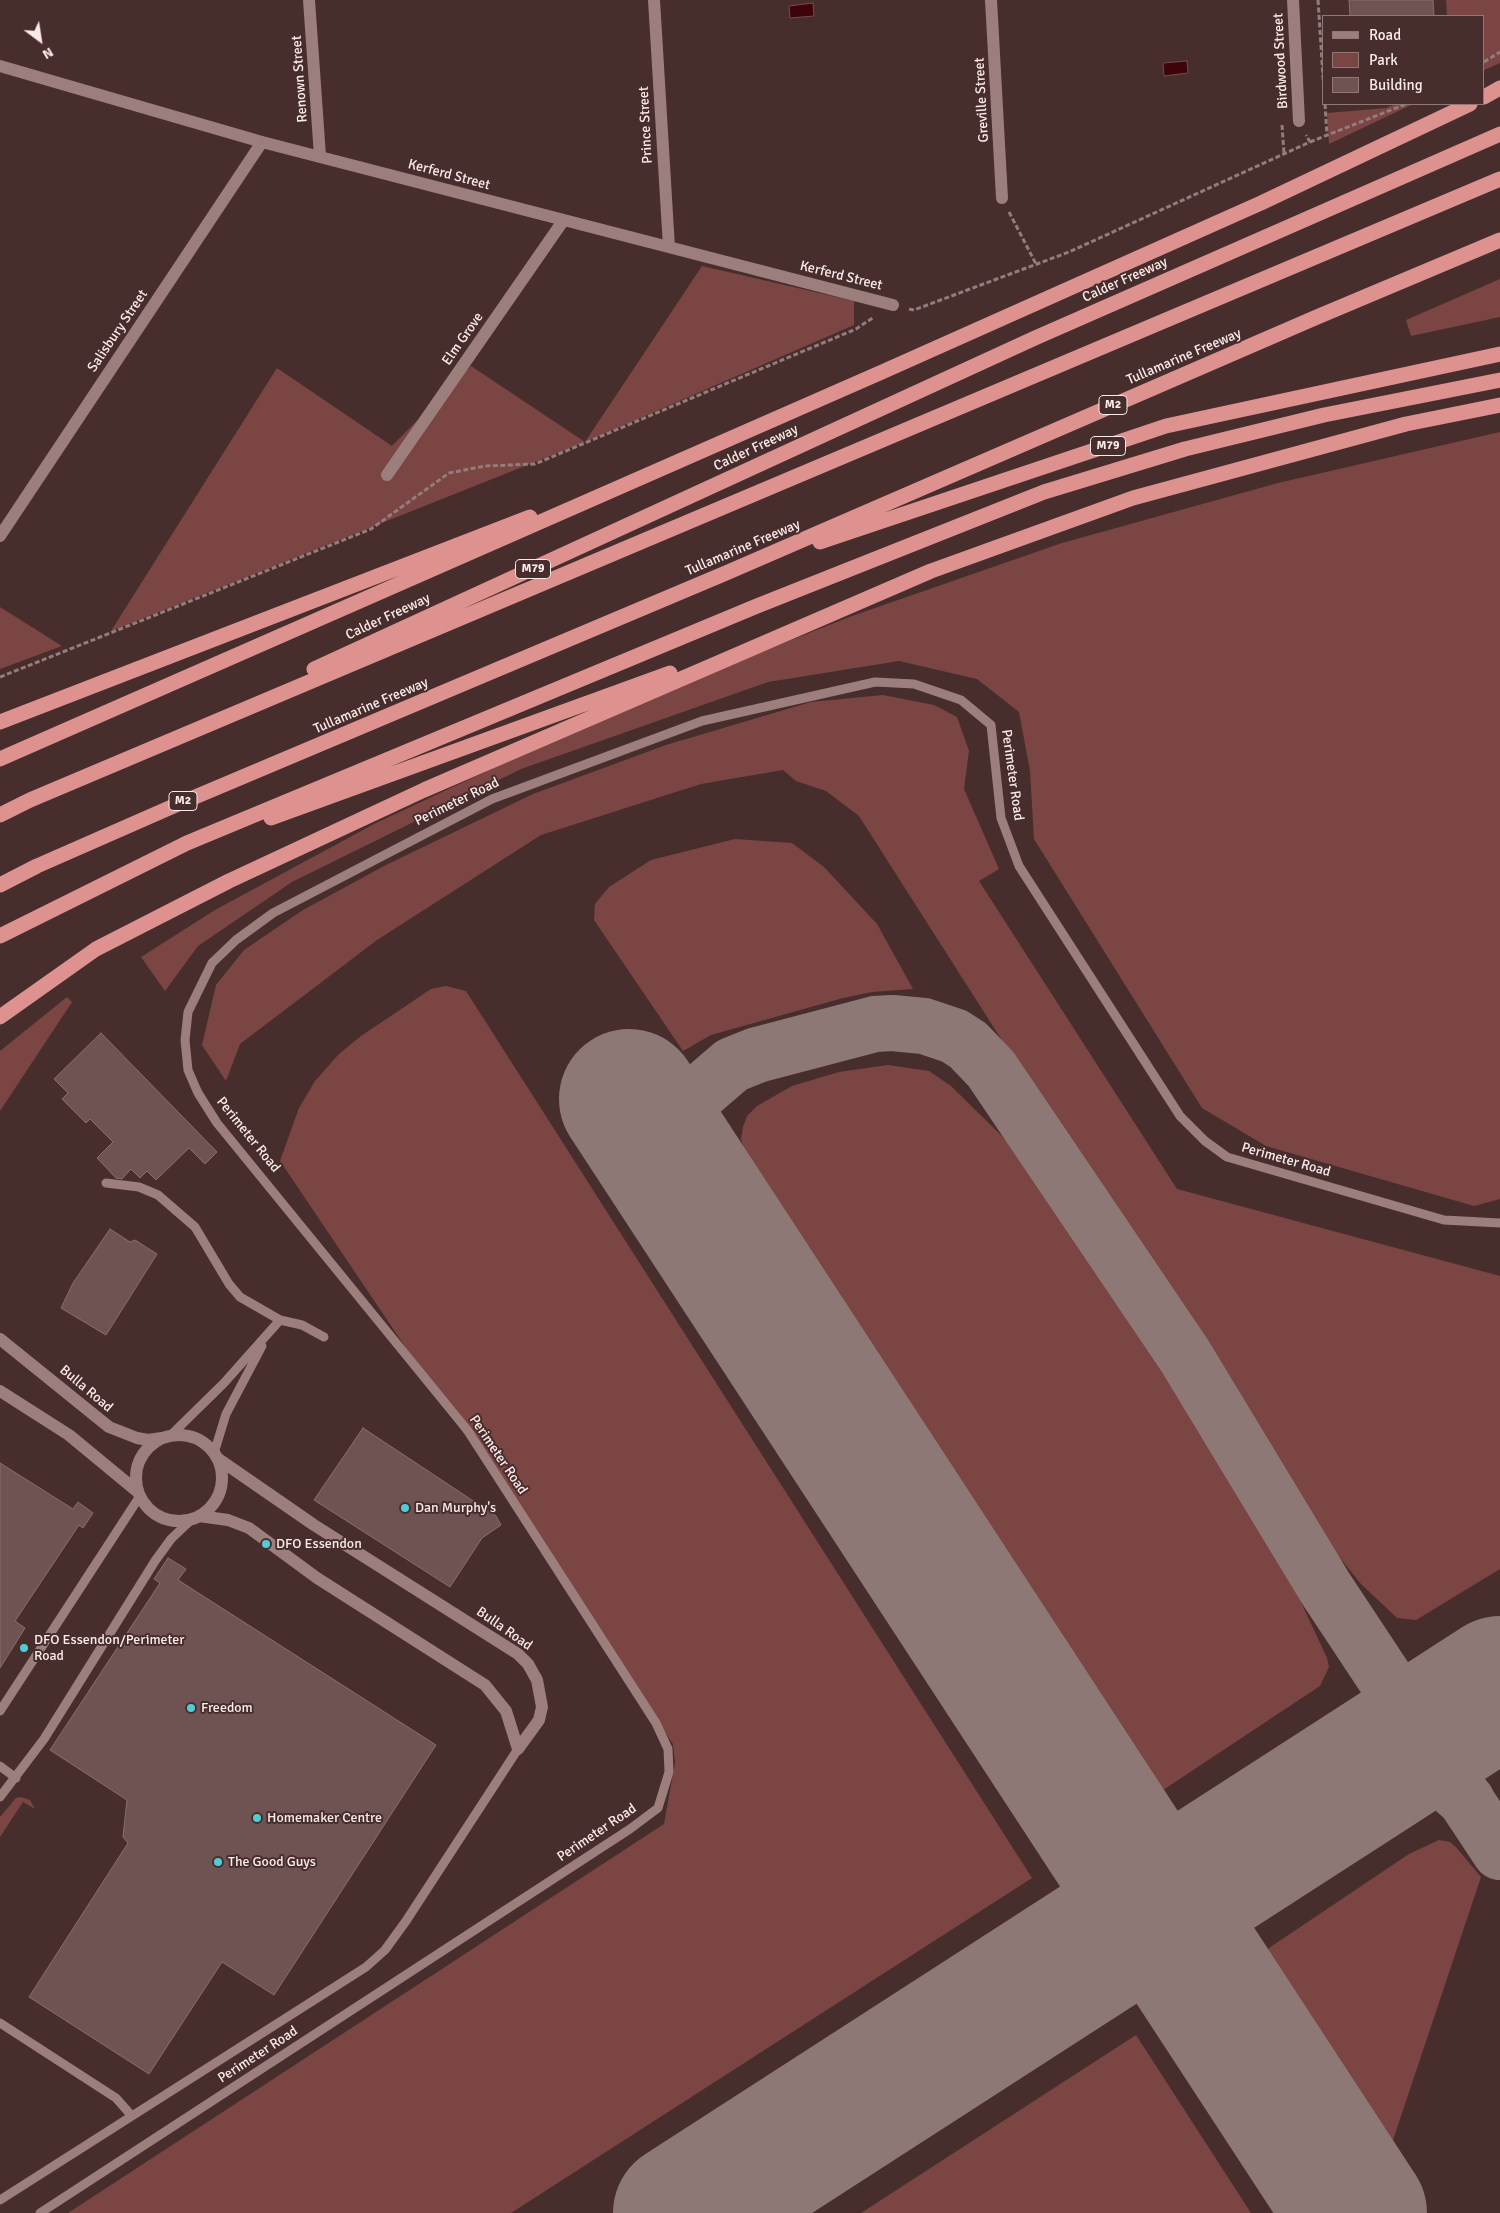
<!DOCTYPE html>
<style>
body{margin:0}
#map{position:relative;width:1500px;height:2213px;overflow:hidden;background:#472e2d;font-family:Signika,sans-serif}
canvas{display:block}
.legend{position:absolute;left:1322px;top:15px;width:162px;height:90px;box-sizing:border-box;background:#472e2d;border:1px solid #8f7978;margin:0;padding:6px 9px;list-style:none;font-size:15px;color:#fbeae9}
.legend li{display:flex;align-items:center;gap:10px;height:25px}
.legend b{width:25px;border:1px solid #8f7978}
.north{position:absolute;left:15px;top:15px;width:50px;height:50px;-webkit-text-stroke:4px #472e2d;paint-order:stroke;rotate:149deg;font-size:14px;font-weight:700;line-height:20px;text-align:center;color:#fbeae9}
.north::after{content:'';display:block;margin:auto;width:18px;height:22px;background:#fbeae9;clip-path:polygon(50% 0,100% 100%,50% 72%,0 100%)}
</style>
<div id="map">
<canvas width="1500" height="2213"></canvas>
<ul class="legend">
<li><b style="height:6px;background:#9c7e7d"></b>Road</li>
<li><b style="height:14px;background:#7b4544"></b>Park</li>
<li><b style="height:14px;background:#6f5352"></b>Building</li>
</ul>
<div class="north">N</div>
</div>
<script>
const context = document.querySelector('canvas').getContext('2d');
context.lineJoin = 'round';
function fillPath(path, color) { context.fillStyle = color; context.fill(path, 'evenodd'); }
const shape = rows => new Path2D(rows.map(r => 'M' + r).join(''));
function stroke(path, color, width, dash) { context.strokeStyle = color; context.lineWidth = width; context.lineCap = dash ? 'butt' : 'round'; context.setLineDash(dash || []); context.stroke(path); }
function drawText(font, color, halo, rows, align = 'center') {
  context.font = font + ' Signika,sans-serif'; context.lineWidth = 4; context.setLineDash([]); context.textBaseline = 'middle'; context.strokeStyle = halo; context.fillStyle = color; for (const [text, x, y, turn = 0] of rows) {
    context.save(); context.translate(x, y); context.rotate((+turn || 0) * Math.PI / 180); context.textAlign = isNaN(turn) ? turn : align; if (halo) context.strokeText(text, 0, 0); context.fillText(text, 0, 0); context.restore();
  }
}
const green = shape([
 [1446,0,1500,0,1500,63,1484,70,1484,16,1447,16],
 [1394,104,1413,104,1329,144,1327,113,1386,108],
 [702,266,854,301,854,325,585,442,111,631,277,368,392,446,471,366,585,442],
 [1500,279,1500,317,1411,336,1406,320],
 [1500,432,1500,1199,1474,1206,1266,1146,1202,1108,1034,839,1030,771,1019,712,977,679,899,661,768,682,521,769,292,882,198,946,165,991,141,957,215,910,376,823,637,701,852,616,1062,543,1278,483],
 [0,607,62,646,0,669],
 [883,695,934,705,957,717,969,751,964,789,999,869,979,881,1177,1189,1500,1276,1500,1569,1416,1620,1397,1618,1361,1584,1332,1548,1255,1423,1040,1100,859,816,826,791,796,781,783,770,701,784,541,835,377,940,240,1044,226,1081,202,1045,216,985,244,950,303,910,386,865,533,794,666,745,811,702],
 [735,839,792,843,824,867,877,924,913,989,872,992,843,998,711,1035,683,1051,594,920,595,904,609,887,651,860],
 [446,986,466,991,1032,1878,511,2213,68,2213,664,1824,675,1763,673,1744,280,1161,299,1108,315,1081,339,1054,361,1036,431,989],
 [67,997,72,1002,0,1111,0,1051],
 [888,1065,929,1071,951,1086,1016,1150,1183,1401,1294,1587,1327,1658,1329,1667,1320,1686,1154,1796,1117,1743,744,1151,741,1139,743,1127,747,1116,757,1106,792,1086,839,1072],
 [21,1797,30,1800,35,1809,23,1802,0,1837,0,1817,16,1798],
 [1439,1840,1450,1842,1456,1847,1481,1877,1387,2158,1260,1954,1409,1854],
 [1136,2035,1251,2213,861,2213]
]);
const water = shape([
 [813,3,814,16,790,18,789,6,813,3],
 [1187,61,1188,73,1164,76,1163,63,1187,61]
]);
const taxiway = shape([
 [718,1235,680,1166,677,1146,681,1120,689,1102,732,1065,757,1055,875,1024,892,1023,924,1026,954,1036,968,1045,991,1069,1185,1356,1326,1589,1500,1852],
 [1359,1777,1384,1770,1419,1772,1449,1785,1467,1801]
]);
const runway = shape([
 [629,1099,1357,2213],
 [683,2213,1500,1686]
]);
const building = shape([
 [1349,0,1433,0,1434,16,1350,16,1349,0],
 [101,1033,217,1152,205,1164,189,1148,156,1180,147,1171,140,1178,131,1169,122,1179,116,1178,97,1158,113,1142,90,1119,86,1123,62,1099,68,1093,54,1079,101,1033],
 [110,1229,130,1242,135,1240,157,1254,106,1335,61,1308,73,1283,110,1229],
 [363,1428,496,1516,501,1525,482,1538,450,1587,314,1500,363,1428],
 [0,1463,73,1509,78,1502,93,1513,83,1528,79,1525,15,1621,25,1628,0,1668,0,1463],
 [168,1558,186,1569,178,1580,436,1745,274,1995,222,1962,149,2074,29,1997,128,1843,123,1837,127,1800,50,1750,160,1583,154,1579,168,1558]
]);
const path = shape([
 [1318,0,1324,92],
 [1484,62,1500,52],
 [1325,104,1327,136],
 [1282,125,1284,154],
 [1310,142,1406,104],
 [1009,212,1036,264],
 [909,309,914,310,1069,252,1310,142,1306,135],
 [0,677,371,529,449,473,485,466,535,464,856,329,874,317]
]);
const lane = shape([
 [106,1183,139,1187,158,1195,195,1227,229,1284,240,1297,280,1320,302,1325,324,1337],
 [170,1436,224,1383,280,1320],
 [214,1453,226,1414,262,1346],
 [0,1711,140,1496],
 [0,1766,16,1778],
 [0,1797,44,1739,155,1561,171,1539,192,1519],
 [0,2023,116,2098,131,2115],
 [0,2200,366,1967,385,1950,406,1921,518,1749],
 [40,2213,630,1829,658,1808,669,1772,668,1749,656,1723,468,1431,217,1123,198,1093,188,1070,185,1040,188,1012,212,963,236,940,273,913,492,799,702,721,875,682,914,684,961,700,991,725,1001,818,1019,866,1180,1116,1205,1141,1227,1157,1444,1220,1500,1223]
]);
const street = shape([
 [309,0,320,156],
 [654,0,669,247],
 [991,0,1002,198],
 [1293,0,1299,121],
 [0,66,262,142,893,305],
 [387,475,563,221],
 [0,536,262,142],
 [0,1339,109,1427,137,1438,148,1440,162,1438],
 [0,1391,69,1435,138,1492],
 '136 1478a43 43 0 1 1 86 0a43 43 0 1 1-86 0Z',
 [217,1458,314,1525,518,1654,528,1664,537,1680,542,1707,539,1720,518,1749],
 [199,1516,228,1520,249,1528,317,1578,485,1685,506,1711,518,1749]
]);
const highway = shape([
 [1484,97,1500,88],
 [820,542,1166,426,1500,354],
 [314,669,1035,338,1500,134],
 [0,722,530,517],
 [0,759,882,372,1261,203,1470,104],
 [0,815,30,800,1500,179],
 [271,818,670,673],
 [0,885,37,866,176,805,726,573,1317,317,1500,240],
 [0,936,187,843,757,606,1044,492,1185,449,1324,415,1500,380],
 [0,1017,96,949,229,881,424,790,931,571,1133,498,1406,424,1500,405]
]);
const markers = [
 [405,1508,5,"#51ccd5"],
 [266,1544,5,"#51ccd5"],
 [24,1648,5,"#51ccd5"],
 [191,1708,5,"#51ccd5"],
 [257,1818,5,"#51ccd5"],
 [218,1862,5,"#51ccd5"]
];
const shields = [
 [1113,405,28],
 [1108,446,35],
 [533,569,35],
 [183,801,28]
];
const shieldNames = [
 ["M2",1113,405],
 ["M79",1108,446],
 ["M79",533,569],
 ["M2",183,801]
];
const streetNames = [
 ["Birdwood Street",1281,61,-93],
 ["Renown Street",300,79,-94],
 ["Greville Street",982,100,-93],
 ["Prince Street",646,125,-93],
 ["Kerferd Street",449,175,15],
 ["Kerferd Street",841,276,14],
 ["Calder Freeway",1125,280,-24],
 ["Salisbury Street",118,331,-56],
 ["Elm Grove",463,339,-55],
 ["Tullamarine Freeway",1184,357,-23],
 ["Calder Freeway",756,448,-25],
 ["Tullamarine Freeway",743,548,-23],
 ["Calder Freeway",388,617,-25],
 ["Tullamarine Freeway",371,706,-23],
 ["Perimeter Road",1012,775,82],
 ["Perimeter Road",457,802,-26],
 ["Perimeter Road",248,1135,51],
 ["Perimeter Road",1286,1160,16],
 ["Bulla Road",86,1389,40],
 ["Perimeter Road",498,1455,56],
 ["Bulla Road",504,1629,35],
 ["Perimeter Road",597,1833,-34],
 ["Perimeter Road",258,2055,-33]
];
const poiNames = [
 ["Dan Murphy's",415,1508],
 ["DFO Essendon",276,1544],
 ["DFO Essendon/Perimeter",34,1640],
 ["Road",34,1656],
 ["Freedom",201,1708],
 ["Homemaker Centre",267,1818],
 ["The Good Guys",228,1862]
];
fillPath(green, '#7b4544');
fillPath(water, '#3d050a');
stroke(water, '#764a4d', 1);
stroke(taxiway, '#8e7876', 56);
stroke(runway, '#8e7876', 140);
fillPath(building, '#6f5352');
stroke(building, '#8a6d6c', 1);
stroke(path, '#937d7c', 3, [5, 2.5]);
stroke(lane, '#9c7e7d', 9);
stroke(street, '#9c7e7d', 12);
stroke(highway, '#dd928f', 15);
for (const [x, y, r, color] of markers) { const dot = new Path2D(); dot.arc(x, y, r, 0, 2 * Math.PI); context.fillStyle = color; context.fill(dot); stroke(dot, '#472e2d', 2); }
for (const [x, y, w] of shields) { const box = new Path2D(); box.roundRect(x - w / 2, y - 9.5, w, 19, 4); context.fillStyle = '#472e2d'; context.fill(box); stroke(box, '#fbeae9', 1); }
drawText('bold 12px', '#fbeae9', null, shieldNames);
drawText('14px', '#fbeae9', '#472e2d', streetNames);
drawText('14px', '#fbeae9', '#472e2d', poiNames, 'left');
</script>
